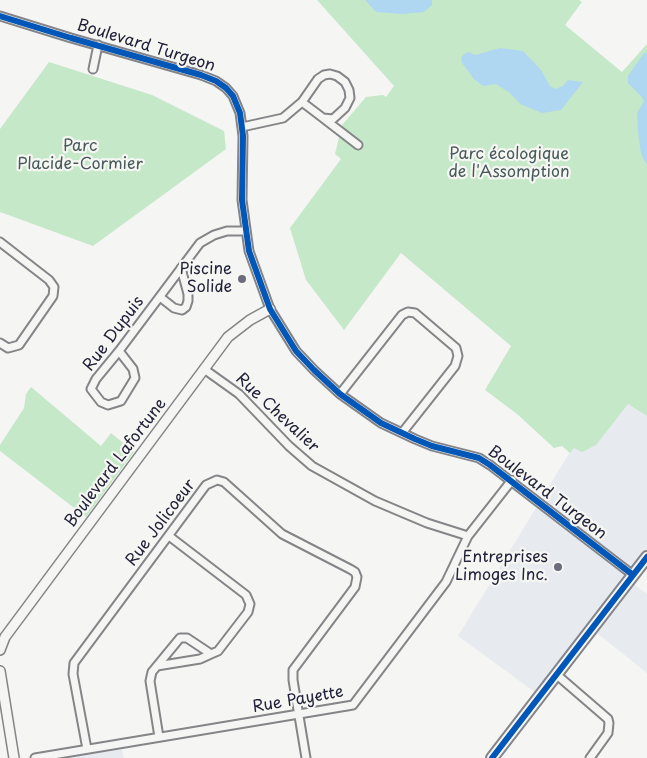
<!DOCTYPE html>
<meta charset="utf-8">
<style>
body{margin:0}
canvas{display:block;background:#f5f5f3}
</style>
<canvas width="647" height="758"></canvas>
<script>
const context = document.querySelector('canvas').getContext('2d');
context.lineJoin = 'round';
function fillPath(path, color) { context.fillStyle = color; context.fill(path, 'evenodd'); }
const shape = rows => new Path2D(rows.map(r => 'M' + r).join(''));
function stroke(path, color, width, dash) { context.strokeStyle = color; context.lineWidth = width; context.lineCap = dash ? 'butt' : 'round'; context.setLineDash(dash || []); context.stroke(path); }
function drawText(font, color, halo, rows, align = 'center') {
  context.font = font + ' "Playpen Sans",sans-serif'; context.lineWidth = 4.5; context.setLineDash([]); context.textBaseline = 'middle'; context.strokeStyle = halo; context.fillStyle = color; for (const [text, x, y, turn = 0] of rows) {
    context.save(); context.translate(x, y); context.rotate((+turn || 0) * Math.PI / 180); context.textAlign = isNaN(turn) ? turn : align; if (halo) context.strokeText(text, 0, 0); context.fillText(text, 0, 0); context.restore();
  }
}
const built = shape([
 [621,399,647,416,647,548,625,577,647,594,647,673,588,626,536,693,458,636,570,452],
 [122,749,124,758,66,758]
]);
const green = shape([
 [317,0,579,0,582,2,565,25,622,72,647,44,647,416,628,404,596,445,582,452,574,448,570,453,562,446,554,448,517,414,485,390,511,346,401,253,344,330,306,280,290,228,341,159,335,154,342,125,366,97,383,95,386,97,394,86],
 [49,62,152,95,224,131,226,149,93,246,0,212,0,129],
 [31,387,101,446,111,433,134,452,86,517,0,451,0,445,24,408,26,394]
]);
const water = shape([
 [365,0,432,0,432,5,424,12,403,14,376,12],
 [500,48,523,51,541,70,550,86,555,89,563,86,568,80,583,82,561,110,542,113,520,104,510,93,496,84,483,86,474,79,462,63,461,58,464,54,469,52,475,55],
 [644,53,647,53,647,165,641,154,638,132,637,113,644,101,641,96,628,83,628,76]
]);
const minor = shape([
 [0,16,71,38,201,75,216,81,226,88,233,96,240,113,243,136,242,200,249,251,270,309,296,351,314,370,340,394,381,423,415,439,432,446,479,458,490,465,633,575],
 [93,69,98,45],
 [323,118,358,145],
 [242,127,283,118,302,102,318,79,324,75,330,74,337,76,345,82,349,90,350,98,345,108,333,119,323,118,302,102],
 [0,242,49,280,54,287,53,296,19,345,8,348,0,343],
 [160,297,174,308,182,310,186,307,188,301,188,294,181,268],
 [119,351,133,369,135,378,121,401,108,405,101,402,91,389,96,379,119,351,200,243,214,235,227,231,246,231],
 [204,369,239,394,289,446,312,466,375,501,427,523,468,536],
 [340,394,402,315,408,312,415,313,456,348,458,356,455,366,402,433],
 [157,666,200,659,211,654],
 [557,675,608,719,609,723,608,733,590,758],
 [159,737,150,681,152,672,180,638,187,638,211,654,218,651,248,612,250,604,246,595,169,536],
 [87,749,73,674,74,663,206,485,217,480,224,482,282,534,350,569,355,572,357,577,355,587,293,670,293,680,306,758],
 [35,758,353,705,446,582,468,536,512,480]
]);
const tertiary = shape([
 [0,650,5,637,228,337,250,320,270,309],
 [0,671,14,758]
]);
const secondary = shape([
 [492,758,647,557]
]);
const cycleway = shape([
 [0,16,71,38,201,75,216,81,226,88,233,96,240,113,243,136,242,200,249,251,270,309,296,351,314,370,340,394,381,423,415,439,432,446,479,458,490,465,633,575],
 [492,758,647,557]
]);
const markers = [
 [242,279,5,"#6c6c7b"],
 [558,567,5,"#6c6c7b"]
];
const streetNames = [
 ["Boulevard Turgeon",146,46,17],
 ["Rue Dupuis",114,334,-53],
 ["Rue Chevalier",277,413,43],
 ["Boulevard Lafortune",116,463,-53],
 ["Boulevard Turgeon",547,493,37],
 ["Rue Jolicoeur",161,523,-53],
 ["Rue Payette",298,700,-10]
];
const parkNames = [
 ["Parc",80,147],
 ["Placide-Cormier",80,165],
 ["Parc écologique",509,155],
 ["de l'Assomption",509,173]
];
const poiNames = [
 ["Piscine",232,270],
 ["Solide",232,288],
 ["Entreprises",548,558],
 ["Limoges Inc.",548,576]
];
fillPath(built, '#e7ebf0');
fillPath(green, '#c5e8c8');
fillPath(water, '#afd7f1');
stroke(minor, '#858589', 11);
stroke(tertiary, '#858589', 12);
stroke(secondary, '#858589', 14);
stroke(minor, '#f5f5f3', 7);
stroke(tertiary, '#f5f5f3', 9);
stroke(secondary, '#f5f5f3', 10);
stroke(cycleway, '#0057b8', 6);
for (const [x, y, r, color] of markers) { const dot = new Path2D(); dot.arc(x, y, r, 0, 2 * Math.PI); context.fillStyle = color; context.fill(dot); stroke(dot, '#f6f6f2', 2); }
drawText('16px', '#22223b', '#f6f6f2', streetNames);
drawText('16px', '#475a5b', '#f6f6f2', parkNames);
drawText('16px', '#22223b', '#f6f6f2', poiNames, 'right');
</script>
